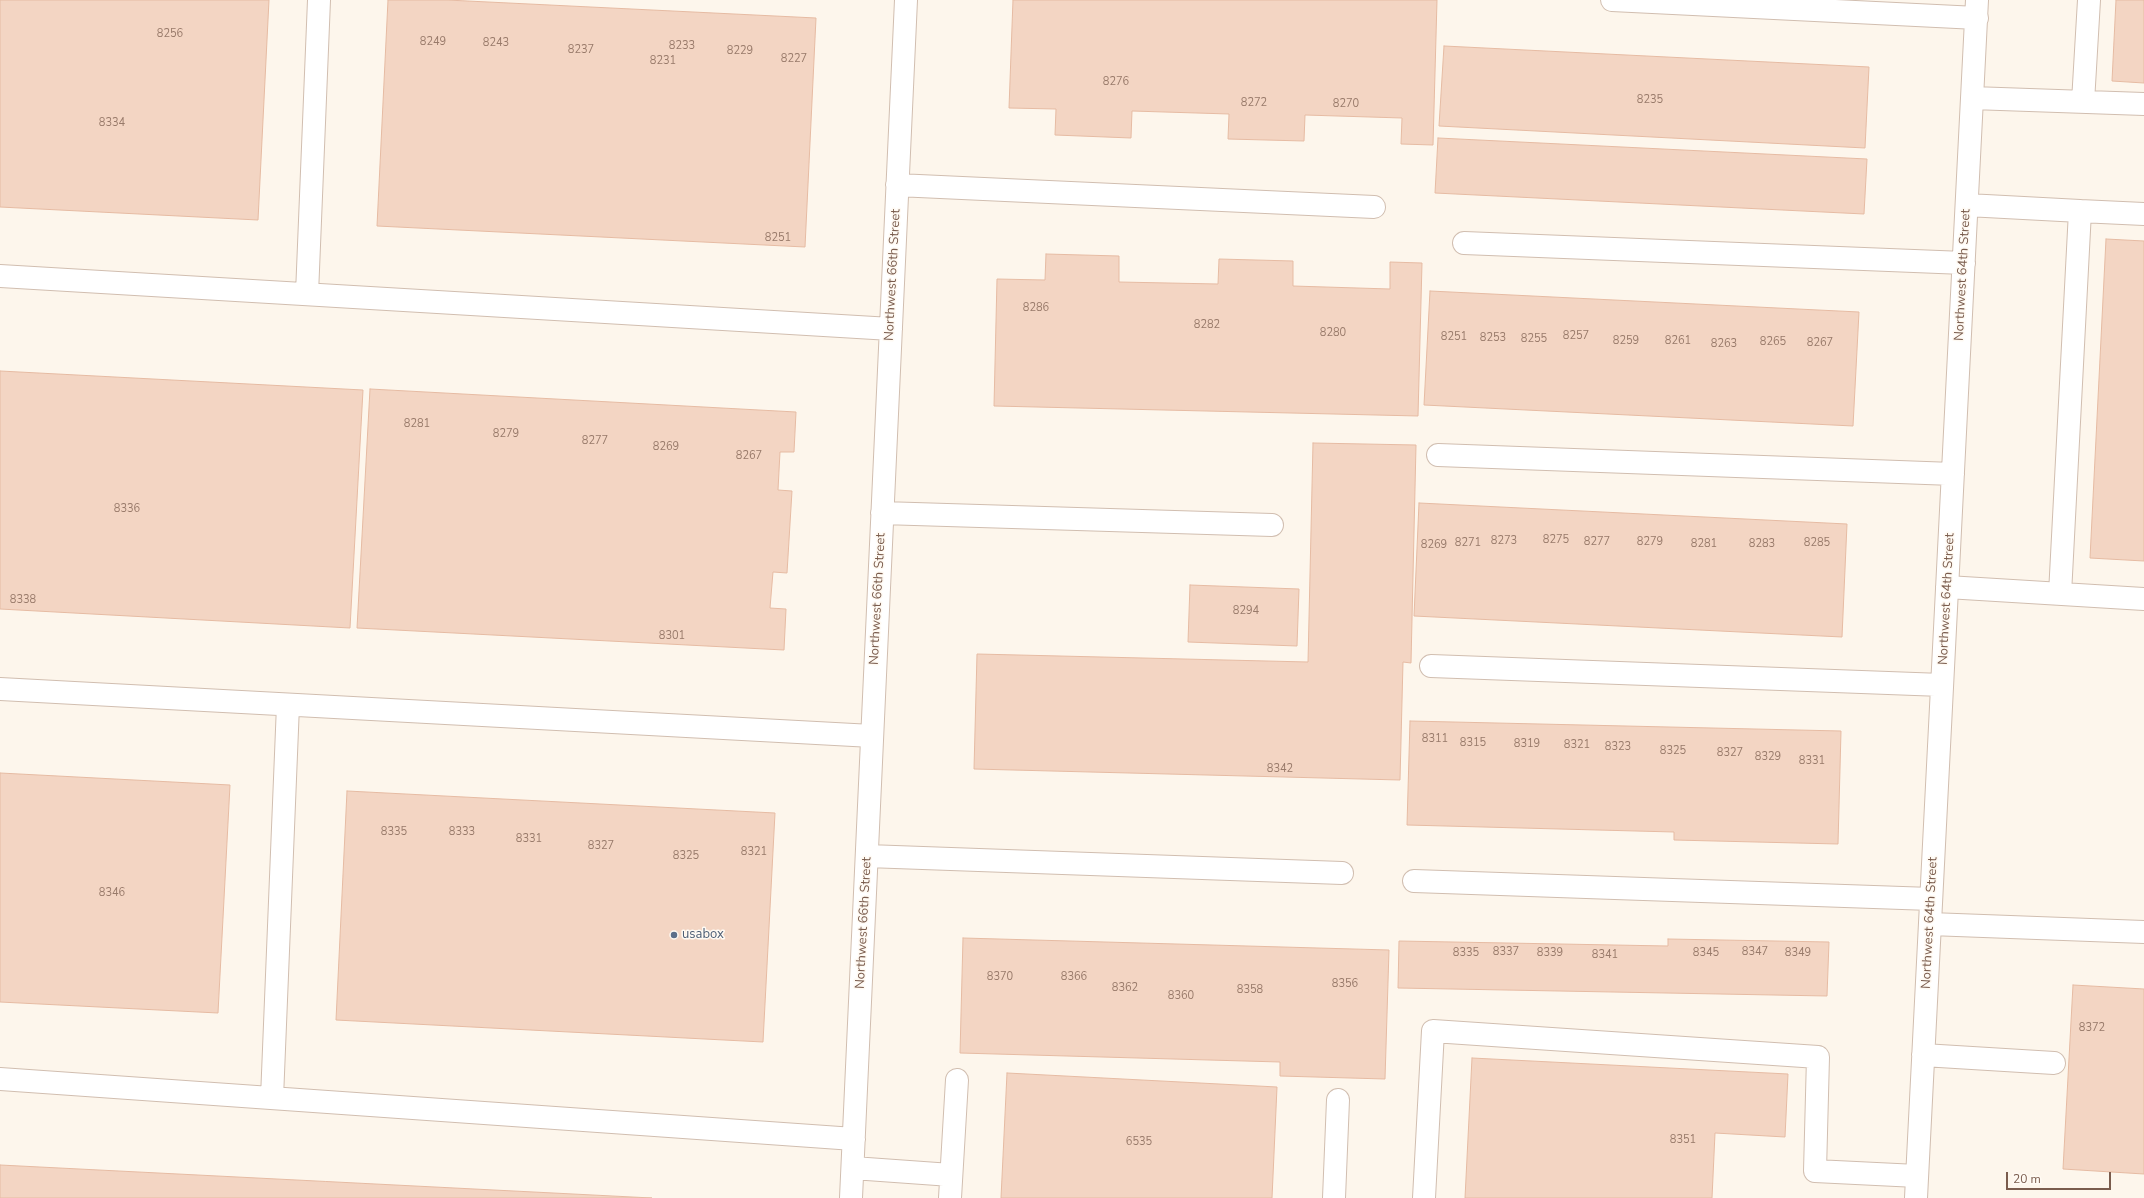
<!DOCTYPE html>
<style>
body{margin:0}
#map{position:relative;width:2144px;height:1198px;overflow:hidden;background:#fdf6ec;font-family:"Nunito Sans",sans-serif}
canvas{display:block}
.scale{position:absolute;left:2006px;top:1172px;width:105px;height:18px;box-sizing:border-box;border:2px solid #7a5c4d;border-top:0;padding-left:5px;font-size:12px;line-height:14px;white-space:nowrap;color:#7a5c4d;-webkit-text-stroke:3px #fffaf3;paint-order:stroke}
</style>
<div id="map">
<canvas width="2144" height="1198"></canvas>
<div class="scale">20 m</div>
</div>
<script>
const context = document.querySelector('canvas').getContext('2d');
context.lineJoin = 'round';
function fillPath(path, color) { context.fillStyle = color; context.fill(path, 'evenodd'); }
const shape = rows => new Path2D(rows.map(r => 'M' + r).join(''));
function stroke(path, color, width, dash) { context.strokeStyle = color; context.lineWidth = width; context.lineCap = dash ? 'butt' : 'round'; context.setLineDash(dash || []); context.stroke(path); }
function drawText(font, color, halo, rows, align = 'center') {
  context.font = font + ' "Nunito Sans",sans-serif'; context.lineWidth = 3; context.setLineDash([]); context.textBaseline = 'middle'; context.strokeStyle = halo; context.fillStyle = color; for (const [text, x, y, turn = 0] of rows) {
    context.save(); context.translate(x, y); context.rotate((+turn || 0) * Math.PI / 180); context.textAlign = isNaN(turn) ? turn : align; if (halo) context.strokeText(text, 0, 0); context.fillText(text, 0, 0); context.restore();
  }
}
const building = shape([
 [0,0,269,0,258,220,0,207,0,0],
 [388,0,447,0,816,18,805,247,377,226,388,0],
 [1013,0,1437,0,1433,145,1401,144,1402,118,1305,115,1304,141,1228,139,1229,114,1132,111,1131,138,1055,135,1056,109,1009,108,1013,0],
 [2116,0,2144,0,2144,83,2112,81,2116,0],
 [1444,46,1869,67,1865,148,1439,126,1444,46],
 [1438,138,1867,159,1864,214,1435,193,1438,138],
 [2106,239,2144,241,2144,561,2090,558,2106,239],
 [1046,254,1119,256,1119,282,1218,284,1219,259,1293,261,1293,286,1390,289,1390,262,1422,263,1418,416,994,406,997,279,1045,280,1046,254],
 [1430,291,1859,312,1853,426,1424,405,1430,291],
 [0,371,363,390,350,628,0,609,0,371],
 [370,389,796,412,794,452,780,452,778,490,792,491,787,573,773,572,770,608,786,609,784,650,357,628,370,389],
 [1313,443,1416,445,1411,663,1403,662,1400,780,974,769,977,654,1308,662,1313,443],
 [1419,503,1847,524,1842,637,1414,616,1419,503],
 [1190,585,1299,589,1297,646,1188,642,1190,585],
 [1410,721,1841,731,1838,844,1674,840,1674,832,1407,825,1410,721],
 [0,773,230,785,218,1013,0,1002,0,773],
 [347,791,775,813,763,1042,336,1020,347,791],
 [963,938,1389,950,1385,1079,1280,1076,1280,1062,960,1053,963,938],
 [1668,939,1829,942,1827,996,1398,988,1399,941,1668,946,1668,939],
 [2073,985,2144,989,2144,1174,2063,1169,2073,985],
 [1472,1058,1788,1074,1785,1137,1715,1133,1712,1198,1465,1198,1472,1058],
 [1007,1073,1277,1087,1272,1198,1001,1198,1007,1073],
 [0,1165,652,1198,0,1198,0,1165]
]);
const minor = shape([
 [1612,0,1977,18],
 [1972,98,2144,104],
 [2083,102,2089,0],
 [897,185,1374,207],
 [1967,205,2080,211,2060,594],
 [2080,211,2144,214],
 [1464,243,1964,263],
 [0,276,891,329],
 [307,294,319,0],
 [1438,455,1953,474],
 [882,513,1272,525],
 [1947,587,2144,599],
 [1431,666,1942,685],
 [0,689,872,736],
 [867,856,1342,873],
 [1414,881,1931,899],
 [1930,924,2144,932],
 [1923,1055,2054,1063],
 [0,1079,854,1139],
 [272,1098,288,705],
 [853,1168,951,1175],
 [851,1198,906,0],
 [950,1198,957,1080],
 [1334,1198,1338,1100],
 [1424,1198,1433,1031,1818,1057,1815,1171,1917,1176],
 [1916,1198,1977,0]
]);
const markers = [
 [674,935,4,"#5c6f8a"]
];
const numberNames = [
 ["8256",170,34],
 ["8249",433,42],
 ["8243",496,43],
 ["8233",682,46],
 ["8237",581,50],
 ["8229",740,51],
 ["8227",794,59],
 ["8231",663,61],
 ["8276",1116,82],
 ["8235",1650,100],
 ["8272",1254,103],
 ["8270",1346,104],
 ["8334",112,123],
 ["8251",778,238],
 ["8286",1036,308],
 ["8282",1207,325],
 ["8280",1333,333],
 ["8257",1576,336],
 ["8251",1454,337],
 ["8253",1493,338],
 ["8255",1534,339],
 ["8259",1626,341],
 ["8261",1678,341],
 ["8265",1773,342],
 ["8267",1820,343],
 ["8263",1724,344],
 ["8281",417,424],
 ["8279",506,434],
 ["8277",595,441],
 ["8269",666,447],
 ["8267",749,456],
 ["8336",127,509],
 ["8275",1556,540],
 ["8273",1504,541],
 ["8277",1597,542],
 ["8279",1650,542],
 ["8271",1468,543],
 ["8285",1817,543],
 ["8281",1704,544],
 ["8283",1762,544],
 ["8269",1434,545],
 ["8338",23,600],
 ["8294",1246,611],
 ["8301",672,636],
 ["8311",1435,739],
 ["8315",1473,743],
 ["8319",1527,744],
 ["8321",1577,745],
 ["8323",1618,747],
 ["8325",1673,751],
 ["8327",1730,753],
 ["8329",1768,757],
 ["8331",1812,761],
 ["8342",1280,769],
 ["8335",394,832],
 ["8333",462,832],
 ["8331",529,839],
 ["8327",601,846],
 ["8321",754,852],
 ["8325",686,856],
 ["8346",112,893],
 ["8337",1506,952],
 ["8347",1755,952],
 ["8335",1466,953],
 ["8339",1550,953],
 ["8345",1706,953],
 ["8349",1798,953],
 ["8341",1605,955],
 ["8370",1000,977],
 ["8366",1074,977],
 ["8356",1345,984],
 ["8362",1125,988],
 ["8358",1250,990],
 ["8360",1181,996],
 ["8372",2092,1028],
 ["8351",1683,1140],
 ["6535",1139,1142]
];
const streetNames = [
 ["Northwest 66th Street",893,275,-87],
 ["Northwest 64th Street",1963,275,-87],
 ["Northwest 66th Street",878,599,-87],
 ["Northwest 64th Street",1947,599,-87],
 ["Northwest 66th Street",864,923,-87],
 ["Northwest 64th Street",1930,923,-87]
];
const serviceNames = [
 ["usabox",682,935]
];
fillPath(building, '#f3d5c3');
stroke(building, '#e6bba3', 1);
stroke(minor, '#d1beb0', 24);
stroke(minor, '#fff', 22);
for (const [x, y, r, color] of markers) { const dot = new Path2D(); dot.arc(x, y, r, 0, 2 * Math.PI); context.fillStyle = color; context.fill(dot); stroke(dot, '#fffaf3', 1.5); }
drawText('11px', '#987a6a', null, numberNames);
drawText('13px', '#7a5c4d', '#fffaf3', streetNames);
drawText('13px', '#4e5e75', '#fffaf3', serviceNames, 'left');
</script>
